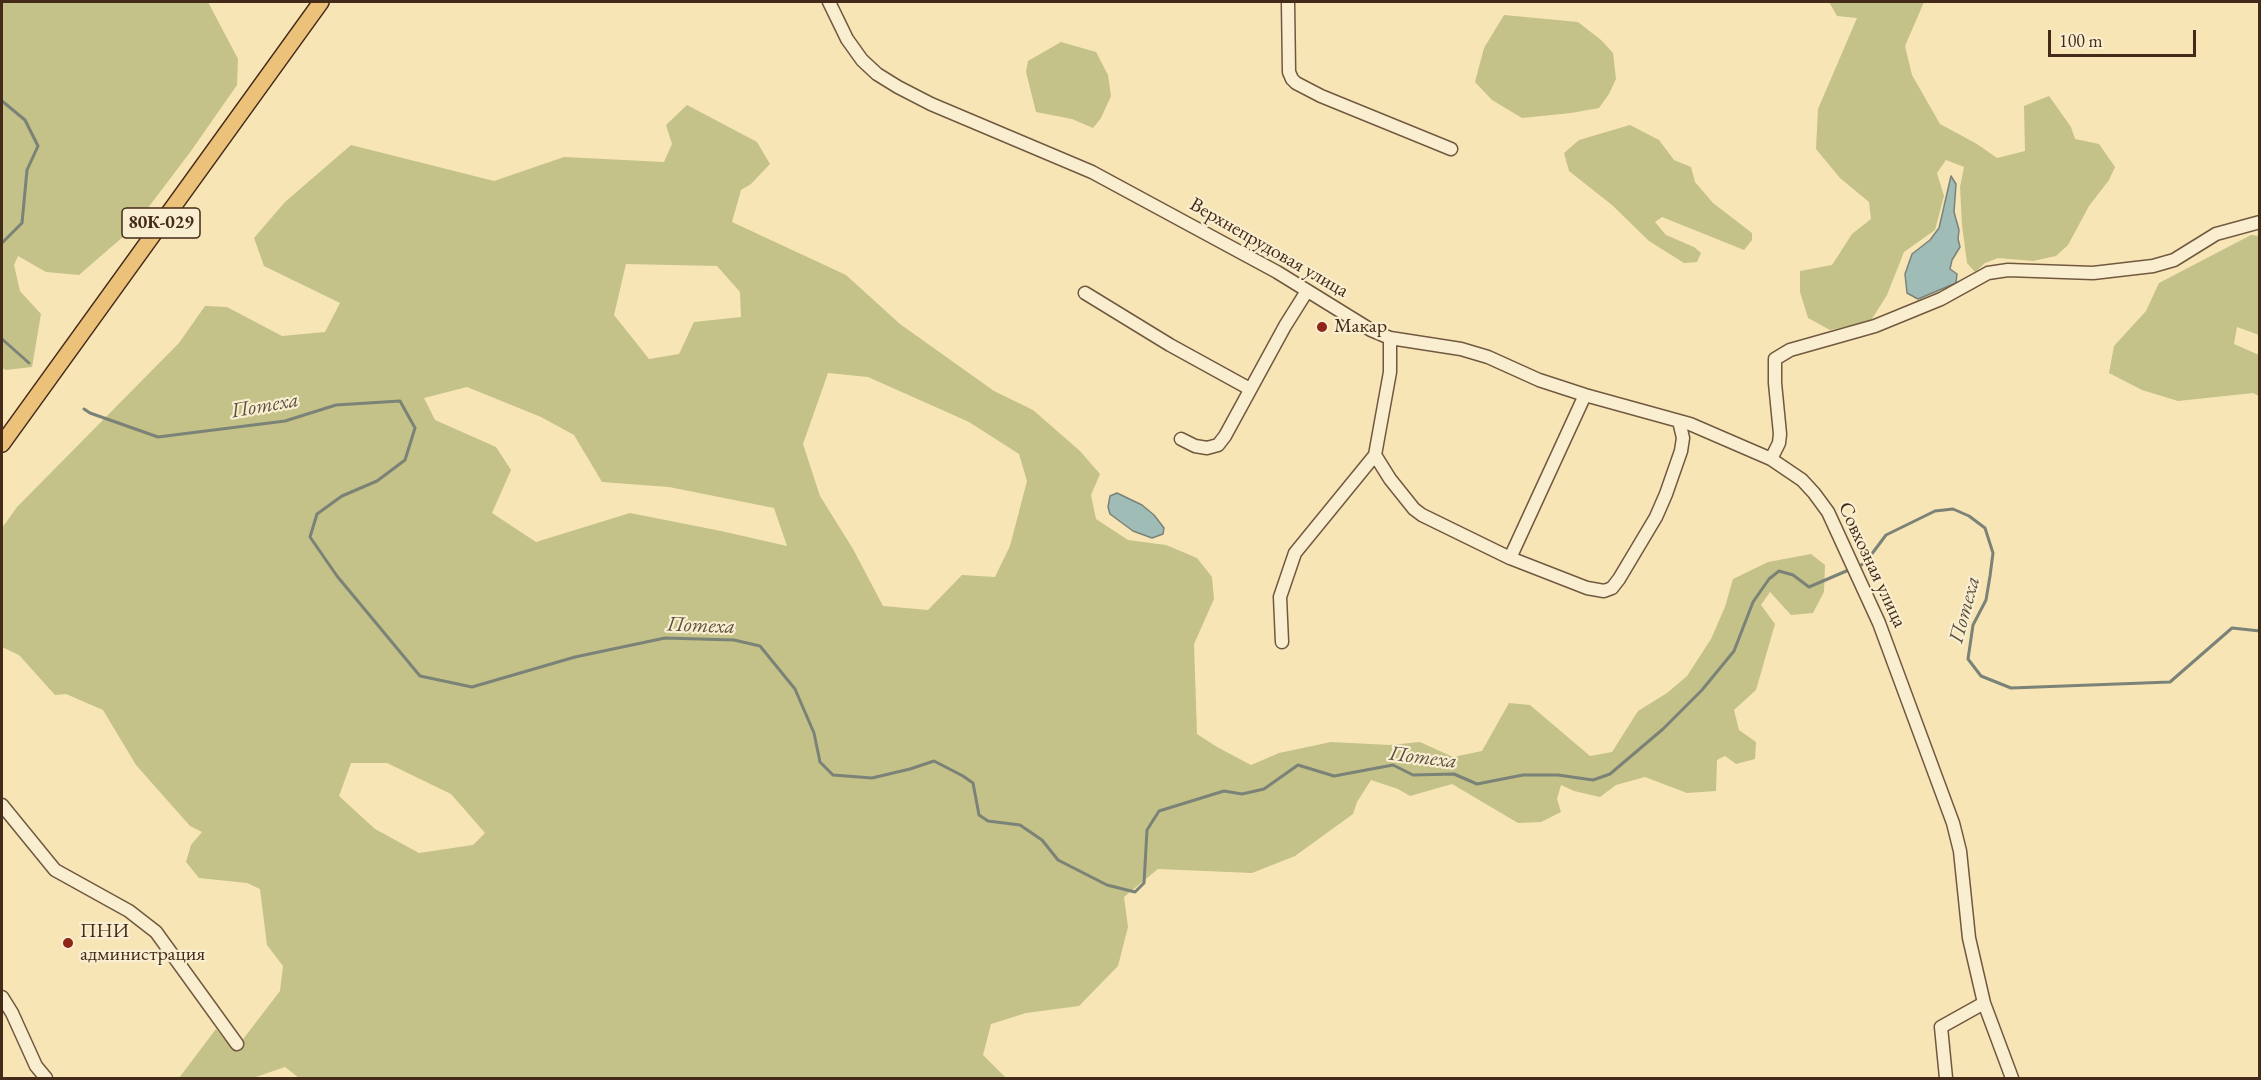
<!DOCTYPE html>
<meta charset="utf-8">
<style>
body{margin:0}
#map{position:relative;width:2261px;height:1080px;overflow:hidden;background:#f7e5b6;font-family:"EB Garamond",serif}
canvas{display:block}
.frame{position:absolute;inset:0;border:3px solid #442a19;pointer-events:none}
.scale{position:absolute;left:2048px;top:30px;width:148px;height:27px;box-sizing:border-box;border:3px solid #442a19;border-top:0;padding-left:8px;font-size:18px;line-height:21px;white-space:nowrap;color:#442a19;-webkit-text-stroke:4px #faeed0;paint-order:stroke}
</style>
<div id="map">
<canvas width="2261" height="1080"></canvas>
<div class="frame"></div>
<div class="scale">100 m</div>
</div>
<script>
const context = document.querySelector('canvas').getContext('2d');
context.lineJoin = 'round';
function fillPath(path, color) { context.fillStyle = color; context.fill(path, 'evenodd'); }
const shape = rows => new Path2D(rows.map(r => 'M' + r).join(''));
function stroke(path, color, width, dash) { context.strokeStyle = color; context.lineWidth = width; context.lineCap = dash ? 'butt' : 'round'; context.setLineDash(dash || []); context.stroke(path); }
function drawText(font, color, halo, rows, align = 'center') {
  context.font = font + ' "EB Garamond",serif'; context.lineWidth = 4.5; context.setLineDash([]); context.textBaseline = 'middle'; context.strokeStyle = halo; context.fillStyle = color; for (const [text, x, y, turn = 0] of rows) {
    context.save(); context.translate(x, y); context.rotate((+turn || 0) * Math.PI / 180); context.textAlign = isNaN(turn) ? turn : align; if (halo) context.strokeText(text, 0, 0); context.fillText(text, 0, 0); context.restore();
  }
}
const green = shape([
 [2,2,208,2,238,59,237,85,191,151,132,229,79,275,46,272,18,256,14,265,20,291,41,314,32,367,6,370,2,368],
 [1829,2,1924,2,1905,46,1912,75,1940,124,1977,144,1997,158,2025,151,2024,106,2049,96,2071,127,2075,139,2099,144,2115,167,2109,180,2089,206,2068,245,2056,256,2033,261,1998,258,1985,263,1975,272,1967,263,1962,225,1960,187,1964,167,1946,160,1937,173,1944,196,1935,230,1904,252,1887,295,1870,322,1830,330,1808,318,1800,292,1800,271,1832,265,1852,234,1871,219,1869,202,1840,178,1816,149,1818,109,1857,18,1837,16],
 [1504,15,1578,22,1601,40,1613,53,1616,79,1609,94,1599,108,1571,113,1522,118,1492,100,1475,82,1484,48],
 [1061,42,1096,52,1108,75,1111,96,1101,118,1093,128,1072,119,1036,112,1026,72,1028,61],
 [687,105,757,142,770,164,751,184,741,190,732,222,846,275,900,324,994,391,1033,410,1080,451,1100,474,1091,495,1096,519,1128,540,1166,545,1197,558,1212,577,1214,599,1194,644,1197,734,1217,747,1251,765,1279,753,1331,742,1390,745,1420,742,1453,757,1482,751,1509,703,1530,705,1590,756,1612,752,1638,711,1667,693,1687,676,1711,639,1725,607,1733,579,1768,562,1811,554,1825,565,1824,592,1813,613,1791,615,1770,592,1761,605,1775,624,1756,690,1734,710,1739,730,1756,742,1755,759,1736,764,1725,756,1717,760,1716,791,1687,793,1645,777,1616,785,1600,797,1574,791,1561,785,1557,799,1561,812,1541,822,1518,823,1452,784,1410,796,1398,789,1371,780,1357,802,1353,814,1295,856,1252,873,1158,869,1124,897,1128,927,1118,966,1079,1006,1026,1013,991,1024,983,1055,1006,1078,299,1078,285,1067,253,1078,179,1078,216,1029,234,1051,280,991,283,966,267,945,260,889,247,883,199,878,186,862,191,845,202,832,190,826,136,765,103,710,66,694,55,695,19,655,2,647,2,528,17,507,179,343,205,306,227,307,282,336,325,332,340,303,264,266,254,238,285,202,351,145,494,181,564,157,664,162,672,144,666,125],
 [626,264,717,266,740,292,741,317,694,322,679,354,649,359,614,315],
 [828,373,868,377,969,422,1019,454,1027,481,1010,546,995,577,962,575,928,610,883,606,853,549,820,496,803,444],
 [467,387,541,417,574,435,602,482,669,487,774,508,787,546,721,531,630,513,536,542,492,513,511,470,496,447,435,420,424,398],
 [351,763,387,763,451,794,485,833,473,845,419,853,375,829,339,796],
 [1630,125,1659,140,1674,160,1691,167,1695,182,1713,203,1752,233,1752,240,1744,250,1662,217,1655,222,1666,235,1694,247,1701,253,1697,262,1684,263,1649,241,1612,205,1569,171,1564,153,1579,140],
 [2251,235,2259,236,2259,335,2237,327,2234,344,2259,355,2259,396,2253,393,2178,401,2142,390,2109,373,2114,346,2146,311,2159,283]
]);
const water = shape([
 [1951,176,1956,184,1954,212,1959,230,1958,239,1960,247,1952,260,1950,269,1957,274,1956,283,1918,299,1907,293,1905,274,1912,254,1930,240,1939,228,1951,176],
 [1117,493,1142,505,1154,515,1164,528,1163,534,1152,538,1133,531,1110,514,1108,507,1110,496,1117,493]
]);
const stream = shape([
 [2,101,25,120,38,146,27,170,22,223,2,243],
 [2,339,29,363],
 [84,409,90,413,158,437,285,421,336,405,400,401,415,428,405,460,377,481,342,496,317,514,310,537,337,576,420,676,472,687,575,657,665,638,734,640,760,646,795,689,814,733,820,762,833,775,872,778,910,769,934,761,963,776,973,783,979,815,988,821,1020,825,1042,840,1058,860,1107,885,1135,892,1144,883,1147,830,1159,811,1224,791,1242,794,1264,789,1298,765,1334,776,1393,765,1413,775,1454,774,1477,784,1523,775,1558,775,1593,780,1610,774,1663,729,1702,690,1734,651,1753,602,1769,579,1779,571,1793,575,1809,587,1851,569],
 [1857,567,1865,563,1886,535,1935,511,1953,509,1969,516,1985,528,1993,553,1990,576,1986,600,1973,625,1968,659,1981,676,2011,688,2170,682,2232,628,2260,631]
]);
const minor = shape([
 [829,2,847,39,862,60,877,74,898,87,931,104,1092,172,1277,272,1371,330,1390,338,1461,349,1488,357,1539,380,1585,395,1690,424,1771,459,1802,480,1814,493,1828,512,1879,623,1953,823,1960,851,1969,938,1984,1003,2012,1078],
 [1288,2,1289,72,1292,79,1296,83,1321,96,1451,149],
 [1085,293,1170,345,1250,389],
 [1181,439,1195,446,1207,448,1218,445,1225,436,1285,326,1307,291],
 [1375,455,1390,479,1414,509,1422,515,1510,558,1587,588,1604,591,1612,588,1619,579,1656,517,1666,494,1681,451,1683,438,1679,421],
 [1771,459,1779,443,1780,434,1775,383,1775,359,1790,350,1875,326,1941,299,1988,273,2008,270,2093,273,2153,266,2174,260,2216,234,2260,222],
 [1510,558,1585,395],
 [1282,642,1280,597,1295,553,1375,455,1390,372,1390,338],
 [2,805,55,870,129,911,156,932,237,1044],
 [2,997,12,1013,36,1066,46,1078],
 [1946,1078,1941,1027,1984,1003]
]);
const major = shape([
 [2,444,321,2]
]);
const markers = [
 [1322,327,6,"#8f2418"],
 [68,943,6,"#8f2418"]
];
const shields = [
 [161,223,78]
];
const shieldNames = [
 ["80К-029",161,223]
];
const streetNames = [
 ["Верхнепрудовая улица",1269,248,30],
 ["Совхозная улица",1872,565,65]
];
const poiNames = [
 ["Макар",1334,327],
 ["ПНИ",80,932],
 ["администрация",80,955]
];
const waterNames = [
 ["Потеха",265,406,-10],
 ["Потеха",1965,610,-75],
 ["Потеха",701,626,2],
 ["Потеха",1423,758,7]
];
fillPath(green, '#c4c288');
fillPath(water, '#9fbdb6');
stroke(water, '#7b8277', 1.5);
stroke(stream, '#7b8277', 3);
stroke(minor, '#715940', 15);
stroke(major, '#442a19', 18);
stroke(minor, '#faeed0', 12);
stroke(major, '#ecc27b', 15);
for (const [x, y, r, color] of markers) { const dot = new Path2D(); dot.arc(x, y, r, 0, 2 * Math.PI); context.fillStyle = color; context.fill(dot); stroke(dot, '#faeed0', 2); }
for (const [x, y, w] of shields) { const box = new Path2D(); box.roundRect(x - w / 2, y - 15, w, 30, 4.5); context.fillStyle = '#faeed0'; context.fill(box); stroke(box, '#442a19', 1.5); }
drawText('bold 18px', '#442a19', null, shieldNames);
drawText('20px', '#442a19', '#faeed0', streetNames);
drawText('20px', '#442a19', '#faeed0', poiNames, 'left');
drawText('italic 21px', '#5b4f40', '#faeed0', waterNames);
</script>
